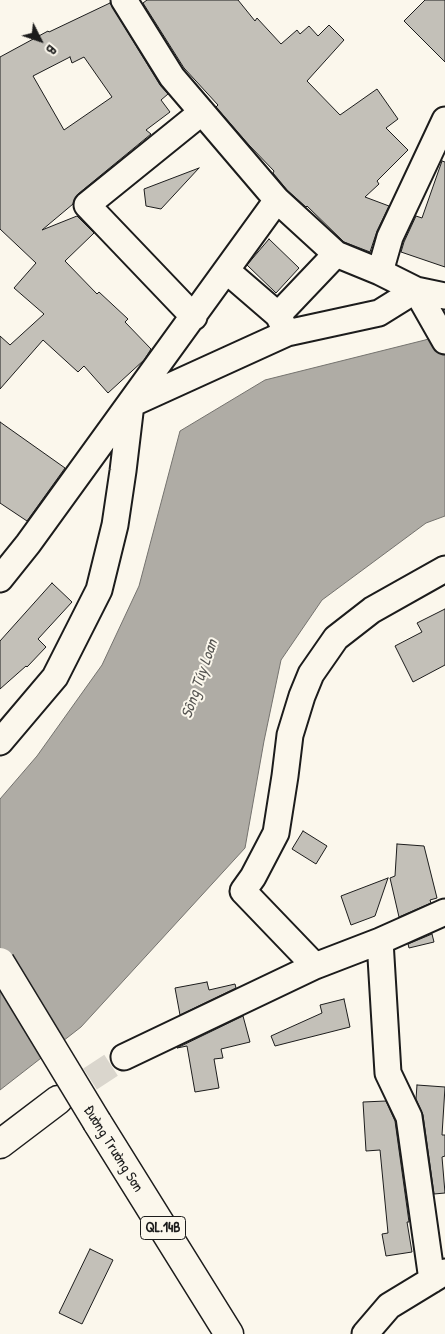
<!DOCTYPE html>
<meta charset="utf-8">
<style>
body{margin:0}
#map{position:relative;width:445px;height:1334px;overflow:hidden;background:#fbf7ec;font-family:"Patrick Hand",sans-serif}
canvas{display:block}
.north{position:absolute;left:15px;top:15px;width:50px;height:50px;-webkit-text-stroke:4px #fbf7ec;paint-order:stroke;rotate:131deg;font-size:14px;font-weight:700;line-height:20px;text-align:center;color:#1c1c1c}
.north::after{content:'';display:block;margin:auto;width:18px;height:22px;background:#1c1c1c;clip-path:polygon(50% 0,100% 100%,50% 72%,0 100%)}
</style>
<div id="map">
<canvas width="445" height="1334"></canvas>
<div class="north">B</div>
</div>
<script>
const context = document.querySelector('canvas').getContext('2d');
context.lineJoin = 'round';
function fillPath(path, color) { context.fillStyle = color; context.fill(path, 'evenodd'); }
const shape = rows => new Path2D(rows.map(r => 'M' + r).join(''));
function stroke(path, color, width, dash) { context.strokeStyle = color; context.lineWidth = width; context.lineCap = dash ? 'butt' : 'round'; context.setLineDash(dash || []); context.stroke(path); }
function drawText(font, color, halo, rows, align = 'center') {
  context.font = font + ' "Patrick Hand",sans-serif'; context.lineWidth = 4; context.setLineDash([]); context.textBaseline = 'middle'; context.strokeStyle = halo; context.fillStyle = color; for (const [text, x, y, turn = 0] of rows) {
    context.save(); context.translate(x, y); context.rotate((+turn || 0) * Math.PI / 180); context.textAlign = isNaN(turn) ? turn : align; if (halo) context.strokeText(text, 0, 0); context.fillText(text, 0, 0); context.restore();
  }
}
const water = shape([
 [445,333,445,516,426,523,322,600,281,660,264,741,245,848,81,1027,0,1090,0,799,37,756,102,665,139,586,180,431,265,380,425,340,445,333]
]);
const building = shape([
 [147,0,238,0,255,21,257,18,281,44,297,30,300,34,309,26,318,36,329,25,344,40,307,81,340,115,377,89,398,119,386,128,408,150,377,181,379,184,365,197,389,206,377,231,370,252,344,242,307,206,306,207,287,190,273,173,274,171,249,145,216,107,218,105,184,68,143,3,147,0],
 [425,0,445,0,445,62,404,21,425,0],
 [110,3,160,85,168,94,161,100,170,112,146,130,151,134,78,194,74,200,73,204,42,230,77,216,94,233,65,261,97,294,99,292,128,319,125,322,151,349,144,360,108,393,84,366,78,372,43,340,0,389,0,336,10,345,44,314,14,288,36,263,0,229,0,57,48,31,49,32,110,3],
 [70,57,72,63,84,57,112,97,64,130,33,76,70,57],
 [442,161,445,162,445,267,401,252,404,242,416,216,422,218,442,161],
 [199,168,161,209,146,206,144,189,199,168],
 [269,239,299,268,276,293,247,265,269,239],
 [0,422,65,468,27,521,0,503,0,422],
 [52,583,72,602,38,639,46,647,27,667,26,666,0,689,0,641,52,583],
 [445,609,445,665,413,682,395,646,422,632,417,623,445,609],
 [303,831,327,846,316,864,292,849,303,831],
 [397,844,424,846,437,898,430,900,431,903,399,917,390,878,395,876,397,844],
 [388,878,375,916,351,925,341,896,388,878],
 [432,934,434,942,409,948,408,944,432,934],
 [207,982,209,990,235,984,236,988,180,1015,175,988,207,982],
 [344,999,350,1027,275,1046,271,1036,322,1013,320,1005,344,999],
 [243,1016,250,1042,221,1049,223,1058,214,1059,219,1088,195,1092,187,1046,177,1048,243,1016],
 [417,1085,445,1087,442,1135,445,1135,445,1156,442,1157,445,1193,434,1194,423,1115,416,1099,417,1085],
 [386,1101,395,1121,409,1222,407,1222,412,1252,386,1256,382,1234,388,1233,380,1150,366,1151,363,1102,386,1101],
 [90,1249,113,1260,82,1324,59,1313,90,1249]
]);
const minorTunnel = shape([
 [59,1099,124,1057]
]);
const minor = shape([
 [124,0,172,77,277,200,336,254,380,272,416,290,445,296],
 [227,271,278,315,287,333],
 [380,272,390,237,445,120],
 [278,315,336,254],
 [194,317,87,205,202,112],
 [0,579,28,544,277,200],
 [0,742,55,677,99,590,115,525,123,471,131,404,287,333,379,313,416,290,445,341],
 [380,941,388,1073,409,1117,432,1280],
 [315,966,243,891,253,877,276,833,285,776,290,735,302,696,311,674,336,638,372,610,445,569],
 [124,1057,315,966,380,941,445,912],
 [365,1334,389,1306,445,1272]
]);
const tertiary = shape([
 [0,1144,58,1100]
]);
const trunk = shape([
 [97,1122,229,1334]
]);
const trunkBridge = shape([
 [0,962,97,1122]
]);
const shields = [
 [163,1228,45]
];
const shieldNames = [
 ["QL.14B",163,1228]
];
const streetNames = [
 ["Đường Trường Sơn",113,1149,58]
];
const waterNames = [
 ["Sông Túy Loan",200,679,-71]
];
fillPath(water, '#afaca5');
stroke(water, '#74726e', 1);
fillPath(building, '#c3c0b8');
stroke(building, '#1c1c1c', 1);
stroke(minorTunnel, '#dad6cd', 25, [25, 12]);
stroke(minor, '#1c1c1c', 29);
stroke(tertiary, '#1c1c1c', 31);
stroke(trunk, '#1c1c1c', 31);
stroke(minor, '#fbf7ec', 25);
stroke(tertiary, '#fbf7ec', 28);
stroke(trunk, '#fbf7ec', 28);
stroke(trunkBridge, '#1c1c1c', 31, []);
stroke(trunkBridge, '#fbf7ec', 28);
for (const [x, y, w] of shields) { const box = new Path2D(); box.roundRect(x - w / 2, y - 11.5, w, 23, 4); context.fillStyle = '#fbf7ec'; context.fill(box); stroke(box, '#1c1c1c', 1); }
drawText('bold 14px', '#1c1c1c', null, shieldNames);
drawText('15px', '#1c1c1c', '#fbf7ec', streetNames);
drawText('italic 16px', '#575653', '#fbf7ec', waterNames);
</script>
